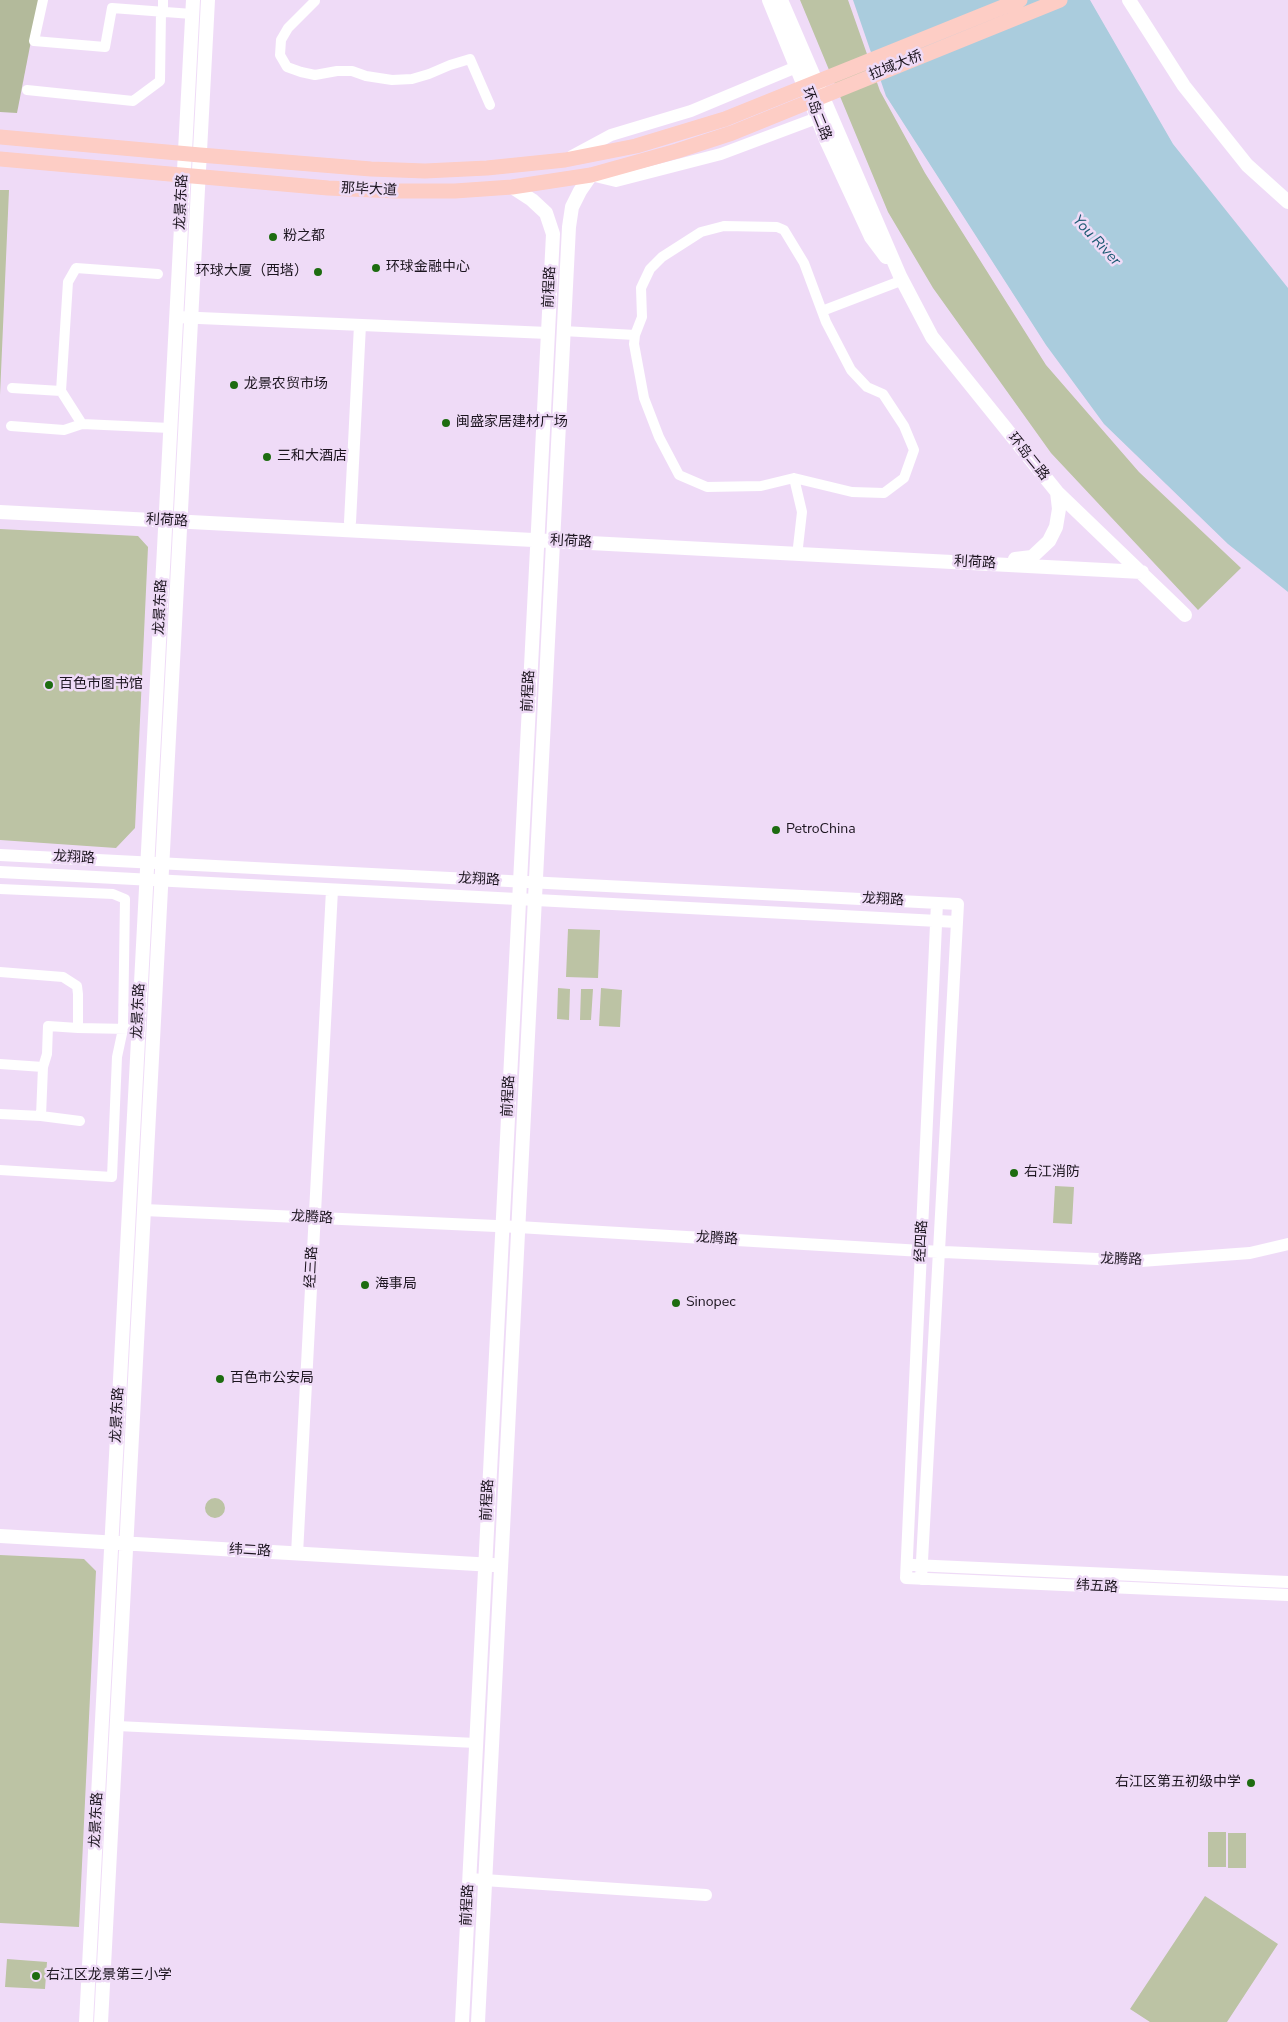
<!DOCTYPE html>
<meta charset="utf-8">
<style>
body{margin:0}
canvas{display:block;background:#efdbf7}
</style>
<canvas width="1288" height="2022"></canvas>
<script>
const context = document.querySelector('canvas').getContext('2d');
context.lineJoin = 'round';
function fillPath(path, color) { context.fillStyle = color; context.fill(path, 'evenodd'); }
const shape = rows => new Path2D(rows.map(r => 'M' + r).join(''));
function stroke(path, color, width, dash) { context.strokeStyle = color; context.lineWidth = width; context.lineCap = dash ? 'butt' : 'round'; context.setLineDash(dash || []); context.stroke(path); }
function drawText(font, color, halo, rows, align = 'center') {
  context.font = font + ' "Nunito Sans","Noto Sans SC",sans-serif'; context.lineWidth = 5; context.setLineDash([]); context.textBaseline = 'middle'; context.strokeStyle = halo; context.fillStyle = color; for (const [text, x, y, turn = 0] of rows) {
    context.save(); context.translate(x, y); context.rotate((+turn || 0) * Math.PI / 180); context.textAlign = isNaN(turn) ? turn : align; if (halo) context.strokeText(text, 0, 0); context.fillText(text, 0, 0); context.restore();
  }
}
const green = shape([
 [800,0,848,0,880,91,925,173,1046,365,1139,472,1241,568,1198,610,1051,453,933,288,888,212],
 [0,190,9,190,0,395],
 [0,529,138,536,148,547,135,828,116,848,0,840],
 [568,929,600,930,598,978,566,977],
 [558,988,570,989,569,1020,557,1019],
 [601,988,622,990,620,1027,599,1026],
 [581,989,593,989,591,1020,580,1020],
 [1055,1186,1074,1187,1072,1224,1053,1223],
 '205 1508a10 10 0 1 1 20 0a10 10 0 1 1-20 0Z',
 [0,1555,84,1559,96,1571,79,1927,0,1923],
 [1208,1832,1226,1832,1226,1867,1208,1867],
 [1228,1833,1246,1833,1246,1868,1228,1868],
 [1205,1896,1278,1944,1227,2022,1150,2022,1130,2009],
 [7,1959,47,1962,45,1989,5,1987]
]);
const forest = shape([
 [0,0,39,0,17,113,0,112]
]);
const water = shape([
 [853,0,1090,0,1173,144,1288,288,1288,592,1228,544,1104,424,1046,345,886,96]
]);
const minor = shape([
 [43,0,34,41,105,47,112,8,192,14],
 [315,1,288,28,281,40,280,55,287,67,301,72,315,75,337,71,352,71,366,76,392,80,412,79,429,74,450,65,470,59,490,105],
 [163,12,163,0],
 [27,90,133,101,160,81,161,12],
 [724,226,777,227,784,230,804,263,826,322,851,370,867,387,883,394,904,426,914,450,904,478,884,493,852,492,794,478,761,486,707,487,679,475,659,437,644,398,634,344,635,335,642,317,641,288,650,269,662,257,701,232,724,226],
 [158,274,76,268,68,282,61,391,82,424,170,428],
 [822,311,903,280],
 [563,331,635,335],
 [12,388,61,391],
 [11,426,64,430,82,424],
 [794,478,802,512,798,547],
 [0,889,113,894,125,899,123,1029,117,1057,112,1177,0,1170],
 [0,972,63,977,77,986,78,994,78,1028,129,1029],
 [0,1064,43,1067,41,1116],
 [43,1067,47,1054,48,1026,78,1028],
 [0,1114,41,1116,80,1121],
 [117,1726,476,1743]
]);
const tertiary = shape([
 [572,156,611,135,691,111,806,63],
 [591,175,616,181,721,154,825,115],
 [176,317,548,333],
 [350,522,360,325],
 [0,855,958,904,921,1579],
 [0,872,957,922],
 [937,903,906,1578,1288,1595],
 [144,1210,518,1227,922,1251,1141,1261,1250,1253,1288,1244],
 [297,1554,332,890],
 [913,1565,1288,1582],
 [469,1879,706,1895]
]);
const secondary = shape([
 [769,0,827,142,871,237,886,257],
 [781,0,900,276,932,337,1057,492,1185,615],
 [1129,0,1184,86,1247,165,1288,202],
 [0,512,1142,572],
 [1015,559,1032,557,1049,541,1056,527,1059,509,1057,492],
 [0,1536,493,1565],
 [86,2022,193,0],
 [101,2022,208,0],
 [462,2022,553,234,546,213,532,200,512,187],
 [478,2022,569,227,572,207,580,191,591,175]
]);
const primary = shape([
 [0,137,200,155,371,169,425,171,487,168,565,160,636,146,725,119,1020,0],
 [0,159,328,188,396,191,455,191,512,187,591,175,677,151,732,133,1060,0]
]);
const markers = [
 [273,237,5,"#1d6c10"],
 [376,268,5,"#1d6c10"],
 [318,272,5,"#1d6c10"],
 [234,385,5,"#1d6c10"],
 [446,423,5,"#1d6c10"],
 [267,457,5,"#1d6c10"],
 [49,685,5,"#1d6c10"],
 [776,830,5,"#1d6c10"],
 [1014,1173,5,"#1d6c10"],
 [365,1285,5,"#1d6c10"],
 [676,1303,5,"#1d6c10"],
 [220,1379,5,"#1d6c10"],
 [1251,1783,5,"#1d6c10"],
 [36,1976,5,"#1d6c10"]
];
const streetNames = [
 ["拉域大桥",896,66,-22],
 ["环岛二路",816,114,68],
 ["那毕大道",369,190,3],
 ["龙景东路",182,202,-87],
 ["前程路",550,287,-87],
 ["环岛二路",1028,457,51],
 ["利荷路",167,521,3],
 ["利荷路",571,542,3],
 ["利荷路",975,563,3],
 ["龙景东路",161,607,-87],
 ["前程路",529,691,-87],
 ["龙翔路",74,858,3],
 ["龙翔路",479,880,3],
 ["龙翔路",883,900,3],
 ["龙景东路",139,1011,-87],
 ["前程路",509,1096,-87],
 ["龙腾路",312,1218,3],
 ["龙腾路",717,1239,3],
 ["经四路",922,1241,-87],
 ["龙腾路",1121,1260,2],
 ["经三路",312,1267,-87],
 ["龙景东路",118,1415,-87],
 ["前程路",488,1500,-87],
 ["纬二路",250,1551,3],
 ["纬五路",1097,1587,3],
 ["龙景东路",97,1820,-87],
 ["前程路",468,1905,-87]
];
const poiNames = [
 ["粉之都",283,237],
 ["环球金融中心",386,268],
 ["环球大厦（西塔）",308,272,"right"],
 ["龙景农贸市场",244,385],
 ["闽盛家居建材广场",456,423],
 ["三和大酒店",277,457],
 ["百色市图书馆",59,685],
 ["PetroChina",786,830],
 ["右江消防",1024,1173],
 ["海事局",375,1285],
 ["Sinopec",686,1303],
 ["百色市公安局",230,1379],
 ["右江区第五初级中学",1241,1783,"right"],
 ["右江区龙景第三小学",46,1976]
];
const waterNames = [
 ["You River",1096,241,47]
];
fillPath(green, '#bcc3a4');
fillPath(forest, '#b3ba9b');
fillPath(water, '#acd');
stroke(minor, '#fff', 10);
stroke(tertiary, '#fff', 12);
stroke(secondary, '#fff', 14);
stroke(primary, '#fdcdc5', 15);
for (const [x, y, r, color] of markers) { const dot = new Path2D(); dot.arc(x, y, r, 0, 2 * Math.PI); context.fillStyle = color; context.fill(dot); stroke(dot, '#efdbf7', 2); }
drawText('14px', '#1c151f', '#efdbf7', streetNames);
drawText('14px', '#1c151f', '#efdbf7', poiNames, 'left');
drawText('italic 15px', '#1d5a73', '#efdbf7', waterNames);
</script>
